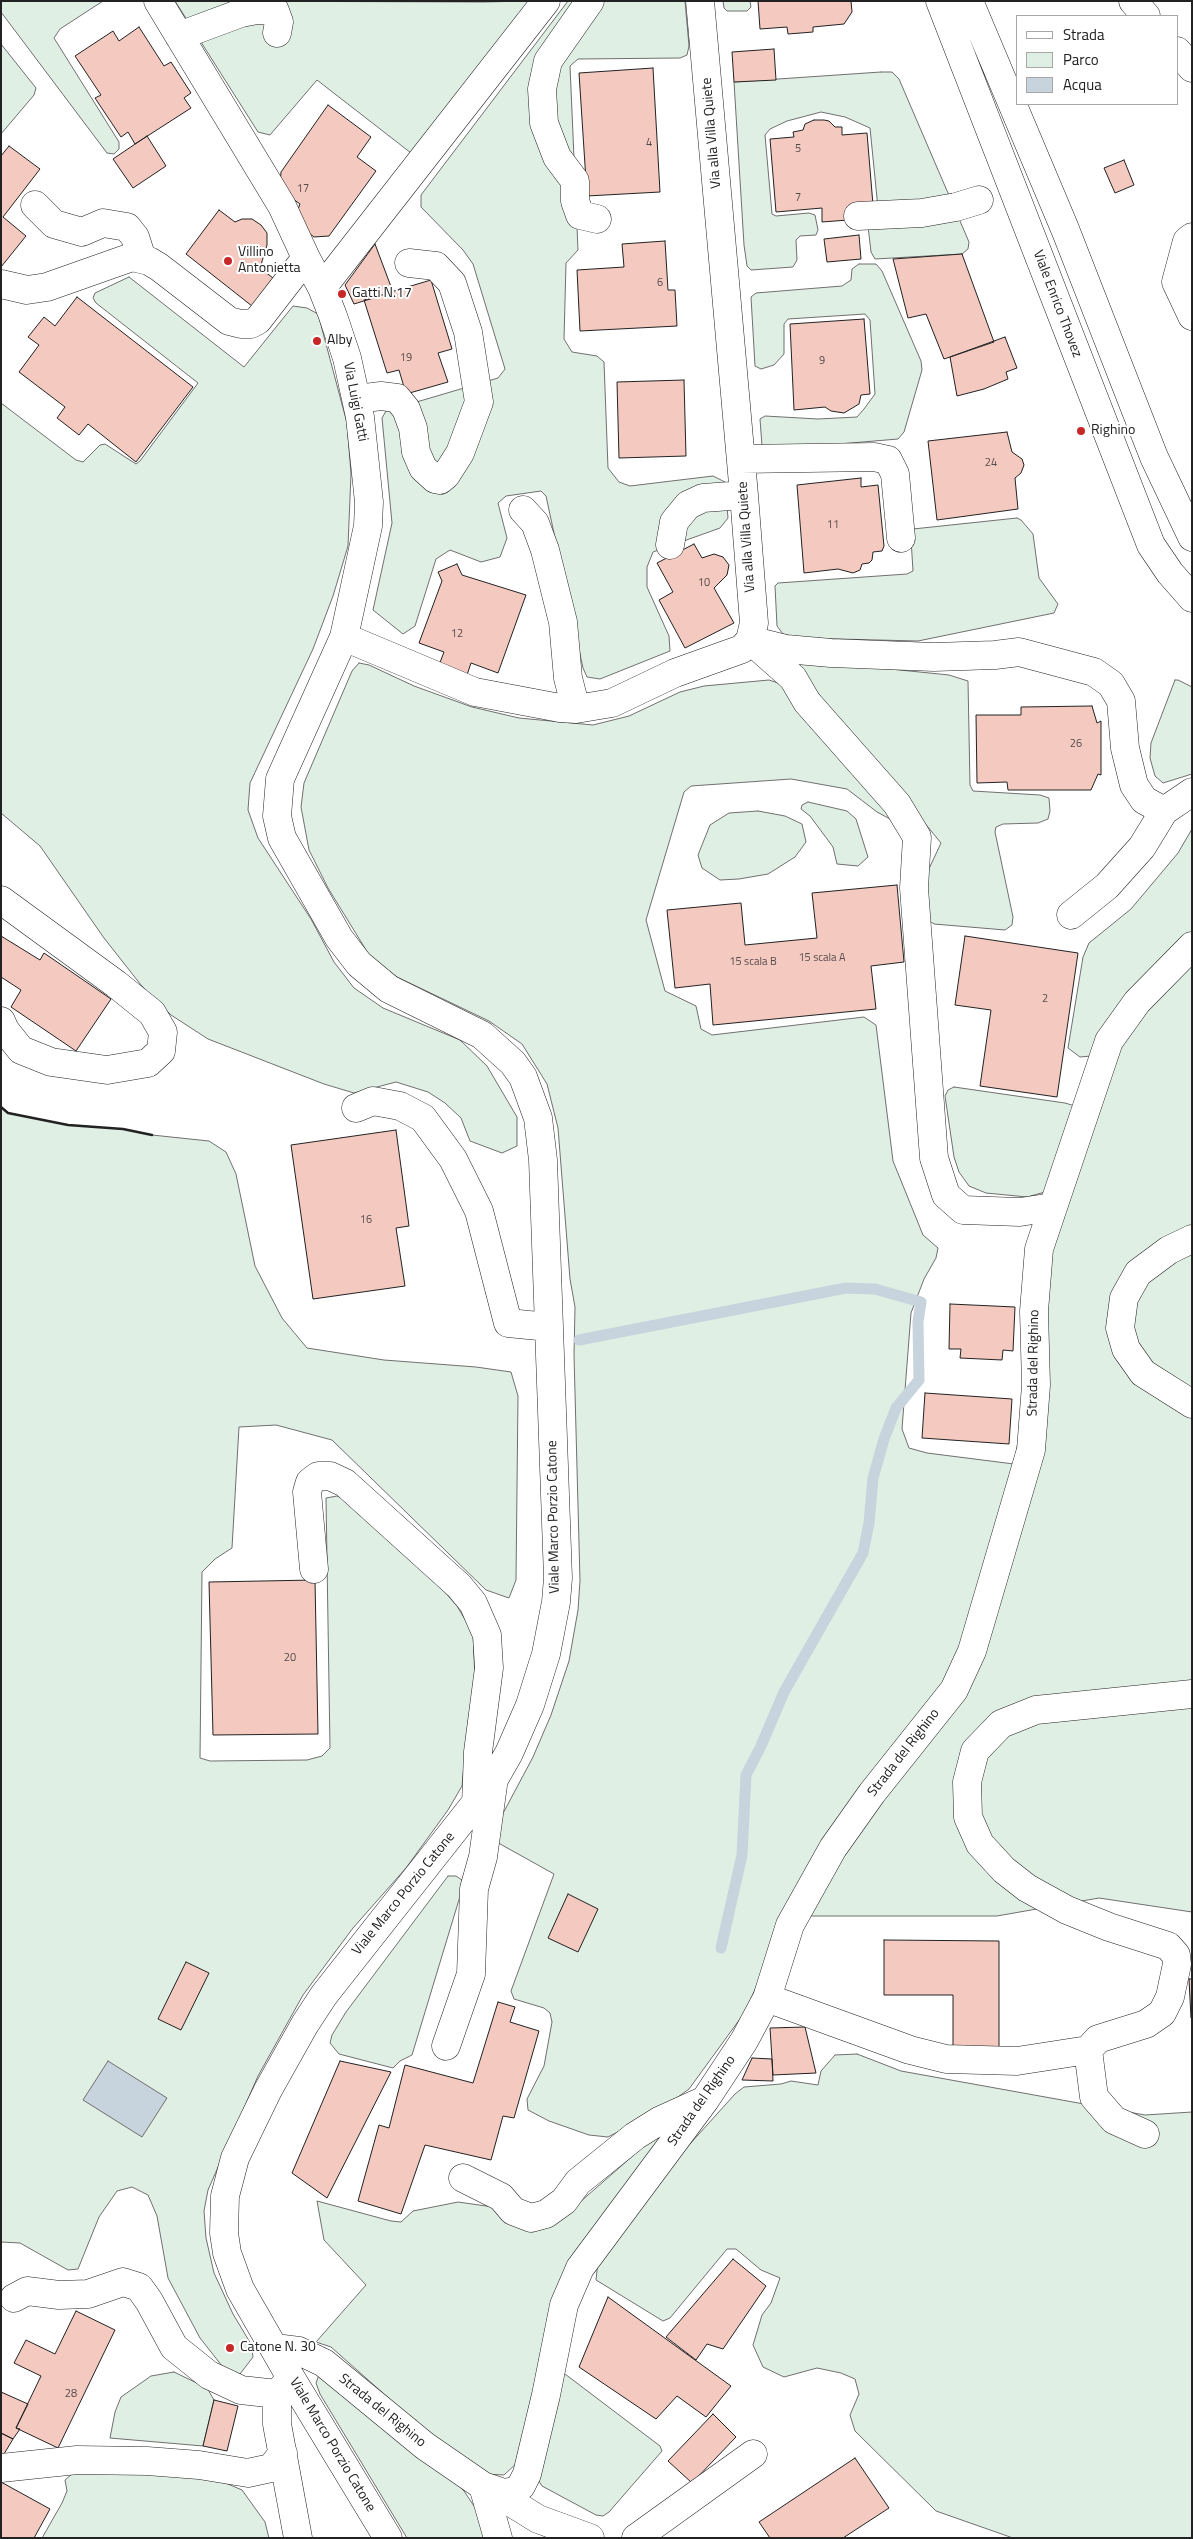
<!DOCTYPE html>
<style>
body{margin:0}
#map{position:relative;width:1193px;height:2539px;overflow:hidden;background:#fff;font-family:"Titillium Web",sans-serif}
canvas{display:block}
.frame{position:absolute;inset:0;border:2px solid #222;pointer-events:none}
.legend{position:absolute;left:1016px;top:15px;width:162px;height:90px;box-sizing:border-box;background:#fff;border:1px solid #a7a7a7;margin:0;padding:6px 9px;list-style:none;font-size:15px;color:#222}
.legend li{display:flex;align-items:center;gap:10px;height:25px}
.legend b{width:25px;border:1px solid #a7a7a7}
</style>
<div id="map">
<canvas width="1193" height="2539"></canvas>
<div class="frame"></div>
<ul class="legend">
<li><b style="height:6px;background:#fff"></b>Strada</li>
<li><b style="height:14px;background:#e0efe3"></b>Parco</li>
<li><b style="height:14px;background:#c7d3dd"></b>Acqua</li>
</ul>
</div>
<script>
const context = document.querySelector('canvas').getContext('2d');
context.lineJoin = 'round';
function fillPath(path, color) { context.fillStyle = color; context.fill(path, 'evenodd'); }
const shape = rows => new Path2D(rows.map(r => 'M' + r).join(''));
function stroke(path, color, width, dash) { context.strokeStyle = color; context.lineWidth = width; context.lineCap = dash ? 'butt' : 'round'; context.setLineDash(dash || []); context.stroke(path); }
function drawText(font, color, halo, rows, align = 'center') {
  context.font = font + ' "Titillium Web",sans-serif'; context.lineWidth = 4; context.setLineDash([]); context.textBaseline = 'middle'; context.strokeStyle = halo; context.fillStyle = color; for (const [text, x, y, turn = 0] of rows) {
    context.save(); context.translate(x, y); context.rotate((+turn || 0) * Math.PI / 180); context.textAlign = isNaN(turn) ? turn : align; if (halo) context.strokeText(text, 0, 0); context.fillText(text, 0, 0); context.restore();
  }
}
const green = shape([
 [1,1,103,1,60,29,54,38,119,142,119,149,114,154,107,153,1,12,1,1],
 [175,1,484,2,530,1,411,153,317,80,270,135,258,132,175,1],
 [568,1,685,1,689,46,687,55,680,58,578,59,570,66,578,250,566,263,564,339,572,352,597,356,604,362,608,468,619,482,630,486,713,476,725,482,728,518,720,528,653,552,647,567,647,587,669,636,670,651,600,679,587,677,583,668,546,496,541,491,506,496,498,503,507,538,500,557,481,562,450,550,436,559,415,626,403,634,373,610,392,523,382,418,386,411,498,378,505,369,473,264,463,250,421,207,421,195,568,1],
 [723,1,750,1,751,7,747,11,727,11,724,8,723,1],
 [1,44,36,88,34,95,1,134,1,44],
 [881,72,892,72,899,79,969,242,968,249,962,254,875,259,871,252,867,218,878,208,870,128,845,117,821,112,787,121,770,129,765,135,772,214,776,216,809,213,815,215,818,230,816,235,800,236,796,240,797,260,793,267,751,270,747,266,744,245,734,82,881,72],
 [859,264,876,264,882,271,921,361,922,370,904,432,898,439,768,450,762,446,760,419,765,416,818,419,857,417,864,409,875,394,870,320,865,314,788,319,784,324,784,354,774,365,761,369,755,366,751,297,756,293,842,286,851,280,852,269,859,264],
 [129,277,244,367,293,306,307,308,318,314,347,423,351,474,348,546,333,596,313,649,250,783,248,810,258,838,311,919,334,962,354,988,383,1008,460,1040,487,1066,517,1117,517,1146,502,1153,470,1141,461,1118,445,1103,428,1092,396,1082,354,1093,324,1084,208,1039,171,1015,141,985,104,938,40,846,1,813,1,403,76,460,83,462,100,445,105,444,136,464,140,461,198,383,96,303,93,298,95,293,129,277],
 [1017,518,1021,520,1033,534,1039,578,1058,604,1054,613,918,641,799,638,783,634,777,626,775,586,778,583,907,574,913,571,911,539,913,529,1017,518],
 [802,660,949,675,968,681,970,785,973,791,1040,795,1049,798,1050,811,1048,819,1038,823,1003,824,996,827,995,832,1013,917,1012,925,1005,930,934,924,928,920,927,873,941,843,798,669,797,664,802,660],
 [359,663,369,665,414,686,472,707,519,718,593,725,629,716,680,692,704,686,769,680,787,686,889,809,890,819,877,812,847,789,791,779,691,786,684,792,646,920,665,991,696,1006,701,1029,712,1035,864,1017,876,1025,893,1161,923,1235,938,1248,936,1258,924,1279,911,1313,902,1429,909,1448,927,1453,1014,1464,1060,1210,1119,1042,1192,961,1192,1912,1099,1898,997,1916,812,1916,790,1910,745,2012,689,2089,660,2110,608,2137,589,2135,549,2121,528,2110,527,2099,544,2066,552,2022,550,2013,544,2008,514,1999,511,1991,554,1874,493,1840,500,1819,533,1757,551,1715,569,1661,578,1610,580,1581,574,1355,575,1307,570,1279,558,1128,547,1084,522,1044,489,1021,397,977,371,958,328,888,309,850,301,807,304,783,352,671,359,663],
 [1175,680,1178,680,1192,687,1192,774,1163,783,1155,776,1150,758,1151,743,1175,680],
 [808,802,847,811,856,819,868,857,858,866,837,864,833,847,810,816,801,809,802,805,808,802],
 [758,811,785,816,802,824,806,842,795,857,768,874,739,879,720,880,702,868,698,855,710,825,729,813,758,811],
 [1192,829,1192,931,1091,1056,1080,1057,1068,1048,1083,957,1089,943,1131,909,1178,853,1192,829],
 [954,1087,1065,1103,1075,1106,1045,1192,1027,1197,986,1193,969,1186,959,1172,954,1157,945,1096,948,1090,954,1087],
 [1,1107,9,1113,68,1125,123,1129,152,1135,209,1141,226,1152,236,1174,255,1266,282,1318,307,1348,384,1360,476,1367,511,1372,518,1396,516,1580,509,1598,486,1590,332,1440,276,1425,239,1427,232,1548,215,1559,202,1572,200,1758,210,1761,307,1760,322,1756,330,1748,326,1498,337,1496,347,1500,436,1582,457,1606,473,1633,475,1680,468,1723,462,1786,448,1810,406,1868,353,1928,303,1995,258,2076,208,2190,204,2211,206,2238,214,2273,233,2314,251,2344,253,2357,240,2374,226,2371,200,2338,168,2278,157,2216,148,2195,132,2187,117,2191,99,2217,78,2269,68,2270,20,2243,1,2242,1,1107],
 [448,1876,456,1876,462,1880,461,1893,412,2055,400,2061,393,2068,339,2054,330,2043,332,2035,346,2012,448,1876],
 [857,2054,901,2071,1145,2115,1192,2112,1192,2538,1013,2538,936,2511,855,2431,850,2415,859,2394,855,2379,841,2373,817,2368,784,2377,763,2367,753,2345,762,2315,771,2303,780,2278,761,2270,736,2249,727,2249,670,2318,663,2321,596,2280,598,2260,680,2155,735,2094,744,2087,781,2084,791,2081,818,2085,821,2071,835,2055,857,2054],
 [666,2134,589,2237,518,2462,504,2475,485,2474,455,2457,331,2347,316,2342,366,2285,324,2240,317,2201,391,2221,401,2222,413,2211,458,2202,493,2207,572,2209,651,2140,666,2134],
 [174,2372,207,2388,214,2400,203,2446,110,2438,115,2412,121,2397,151,2376,174,2372],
 [560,2373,565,2374,660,2446,662,2451,609,2512,603,2516,596,2515,542,2486,537,2478,560,2373],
 [319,2375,416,2456,451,2478,464,2491,476,2509,487,2538,407,2538,320,2394,316,2383,319,2375],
 [107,2470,214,2478,242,2490,265,2522,269,2538,42,2538,62,2503,67,2491,65,2480,73,2473,107,2470]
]);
const water = shape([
 [108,2061,167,2098,142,2137,83,2100,108,2061]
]);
const stream = shape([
 [579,1340,846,1288,875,1289,921,1302,918,1322,919,1380,896,1408,884,1439,873,1478,869,1523,863,1553,784,1692,761,1746,746,1775,742,1855,721,1948]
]);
const building = shape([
 [758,1,851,1,852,12,844,24,813,27,813,32,788,34,787,27,760,29,758,1],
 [139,27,164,66,171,62,191,93,184,98,191,108,135,144,128,132,121,137,95,98,101,95,75,56,113,31,119,41,139,27],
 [774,49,776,80,734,82,732,52,774,49],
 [653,68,660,192,587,196,579,73,653,68],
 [328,105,371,137,357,157,376,171,329,236,314,237,300,226,297,212,300,204,286,194,280,184,281,172,328,105],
 [814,120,824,120,829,121,835,127,842,127,842,135,867,133,873,205,847,207,848,220,822,222,822,208,776,212,770,139,794,137,793,132,803,130,805,124,814,120],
 [147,136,166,166,133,188,113,159,147,136],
 [9,146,40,169,3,217,26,236,1,267,1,156,9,146],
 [1124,160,1134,185,1115,193,1104,168,1124,160],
 [219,210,235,222,242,219,252,219,261,225,267,233,267,245,260,268,273,278,252,306,186,254,219,210],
 [859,235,861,259,827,262,824,239,859,235],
 [665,241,668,290,675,290,677,326,580,331,577,270,624,267,622,244,665,241],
 [375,244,393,292,354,304,345,285,375,244],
 [962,254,994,342,944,359,926,314,908,318,893,259,962,254],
 [431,280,452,349,438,353,448,382,406,394,399,370,387,373,364,300,431,280],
 [77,297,193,387,136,462,88,424,79,435,57,418,65,407,19,372,39,345,28,337,44,317,55,326,77,297],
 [864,319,870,394,861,395,859,404,844,413,831,411,825,407,794,410,790,324,864,319],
 [1005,337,1017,368,1006,372,1008,379,984,389,957,396,950,357,1005,337],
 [684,380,686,456,619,458,617,382,684,380],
 [1007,432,1012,452,1022,459,1024,465,1021,473,1015,478,1018,509,937,520,928,441,1007,432],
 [861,478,861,487,878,485,884,546,882,551,873,552,872,560,869,563,862,564,860,570,853,573,838,569,804,573,797,485,861,478],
 [694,544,702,558,714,554,723,557,729,565,727,575,714,588,734,623,685,648,659,600,673,592,657,563,694,544],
 [457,564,462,575,526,595,498,673,471,663,467,675,439,665,444,652,419,643,442,581,438,572,457,564],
 [1092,706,1097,723,1101,721,1101,775,1098,774,1091,790,1008,790,1007,782,977,783,976,715,1021,715,1021,707,1092,706],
 [897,885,904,962,871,966,876,1009,713,1025,710,984,675,988,667,910,741,903,745,945,817,938,812,893,897,885],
 [1,936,40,960,44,953,111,999,76,1051,11,1007,21,990,1,977,1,936],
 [965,936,1078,953,1057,1097,980,1086,991,1010,955,1005,965,936],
 [396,1130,409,1226,396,1228,405,1286,313,1299,291,1145,396,1130],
 [950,1304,1015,1307,1013,1351,1003,1350,1002,1360,960,1358,961,1349,949,1349,950,1304],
 [925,1393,1012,1399,1009,1444,922,1438,925,1393],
 [315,1580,318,1734,213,1735,209,1582,315,1580],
 [568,1894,598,1909,578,1952,548,1938,568,1894],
 [884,1940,999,1941,999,2048,953,2048,953,1995,884,1995,884,1940],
 [186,1962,209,1973,181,2030,158,2019,186,1962],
 [1189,1979,1192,1979,1192,2018,1191,2018,1189,1979],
 [498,2002,515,2007,510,2022,539,2031,514,2118,503,2116,491,2160,425,2145,401,2214,358,2201,379,2125,389,2128,405,2065,473,2083,498,2002],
 [805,2027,816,2073,773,2075,770,2028,805,2027],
 [752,2058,772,2059,773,2081,742,2080,752,2058],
 [340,2061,391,2072,327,2198,292,2173,340,2061],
 [733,2259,766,2286,723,2349,707,2344,696,2360,666,2337,733,2259],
 [608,2297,731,2386,706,2417,677,2396,656,2419,579,2367,608,2297],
 [76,2311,115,2330,58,2448,16,2428,41,2376,14,2363,26,2340,55,2354,76,2311],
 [1,2392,28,2404,16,2428,20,2429,13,2439,1,2433,1,2392],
 [214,2400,238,2406,227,2451,203,2446,214,2400],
 [713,2414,736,2437,692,2483,668,2461,713,2414],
 [1,2433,13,2439,1,2459,1,2433],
 [855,2458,889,2508,843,2538,770,2538,759,2522,855,2458],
 [1,2482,50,2509,34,2538,1,2538,1,2482]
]);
const minor = shape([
 [158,1,282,206,306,258,322,288,333,316,347,358,360,417,369,502,368,526,344,637,280,779,277,816,282,838,339,938,359,964,389,989,482,1035,513,1063,523,1077,538,1118,543,1160,558,1578,556,1602,546,1654,530,1705,509,1753,493,1781,324,1995,305,2024,268,2090,235,2158,225,2196,224,2233,227,2253,240,2289,291,2378,388,2538],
 [590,1,548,61,542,89,544,123,557,157,575,181,575,201,580,215,597,219],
 [940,1,1151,545,1170,573,1192,598],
 [969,1,1065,229,1154,457,1192,537],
 [1133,1,1146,16],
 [179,36,241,13,257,10,275,11,279,22,277,33],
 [1177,51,1192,68],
 [35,205,54,224,82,232,103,223,127,227,135,237,142,259],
 [858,216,922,213,956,207,979,200],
 [1192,237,1187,241,1176,282,1192,316],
 [1,284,27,290,47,287,132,257,149,261,159,267,229,321,241,324,251,324,258,320,306,258],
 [322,288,546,1],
 [357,399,381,396,397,398,406,409,413,428,416,452,423,468,435,479,440,480,446,475,460,453,479,402,468,332,452,283,436,266,409,263],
 [741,459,874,457,888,460,895,474,901,538],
 [523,510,535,523,545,550,563,622,568,678,576,709],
 [670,545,674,522,688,505,703,498,744,495],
 [344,637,475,692,560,708,576,709,612,703,675,673,742,649,750,640,754,623,744,495,700,1],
 [750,640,793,678,807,702,897,804,917,837,914,888,934,1158,946,1195,963,1210,1020,1212,1053,1207],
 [754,641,786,649,831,653,934,657,995,655,1019,652,1094,672,1111,684,1121,701,1125,748,1134,785,1144,800,1164,811],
 [1,900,116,984,152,1013,163,1032,161,1051,148,1063,107,1070,51,1062,21,1050,5,1030,1,1021],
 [1071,915,1107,886,1142,847,1164,811,1192,792],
 [356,1108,373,1101,400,1106,423,1118,453,1159,479,1211,508,1323,549,1327],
 [1192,1239,1169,1250,1138,1273,1124,1298,1120,1328,1126,1349,1143,1373,1192,1404],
 [314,1569,307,1492,310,1482,318,1476,330,1476,345,1483,459,1586,473,1603,487,1635,489,1668,478,1752,476,1805],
 [767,1998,910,2050,946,2059,1017,2061,1088,2050],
 [446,2046,471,1974,474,1889,483,1857,493,1785],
 [1145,2134,1114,2120,1094,2097,1088,2050,1098,2039,1146,2024,1162,2013,1170,1997,1177,1964,1176,1955,1168,1946,1109,1927,1067,1910,1027,1888,1004,1870,980,1844,968,1817,967,1782,975,1751,1001,1724,1036,1710,1192,1694],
 [463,2178,501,2197,513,2211,531,2218,546,2214,564,2201,578,2182,635,2136,659,2121,703,2101],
 [14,2298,27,2291,59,2295,88,2294,123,2282,139,2287,149,2301,174,2347,209,2375,241,2390,277,2394,291,2378],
 [275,2348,299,2351,324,2363,425,2446,483,2486,504,2493,515,2491,521,2486,527,2474,546,2395,564,2305,580,2268,705,2100,744,2041,767,1998,790,1925,833,1848,872,1793,954,1690,972,1651,1031,1450,1036,1385,1034,1311,1039,1249,1109,1041,1137,1002,1192,946],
 [277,2394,277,2424,298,2538],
 [1,2468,77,2460,147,2461,199,2465,248,2473,271,2468,283,2453],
 [483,2486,498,2538],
 [491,2490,538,2519,590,2538],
 [636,2538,753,2454]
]);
const wall = shape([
 [1,1107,8,1113,68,1125,123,1129,152,1135]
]);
const markers = [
 [228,261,5,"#c62828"],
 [342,294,5,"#c62828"],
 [317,341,5,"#c62828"],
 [1081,431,5,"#c62828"],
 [230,2348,5,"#c62828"]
];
const numberNames = [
 ["4",649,143],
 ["5",798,149],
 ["17",303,189],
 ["7",798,198],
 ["6",660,283],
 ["19",406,358],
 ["9",822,361],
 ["24",991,463],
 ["11",833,525],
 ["10",704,583],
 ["12",457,634],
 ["26",1076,744],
 ["15 scala A",822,958],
 ["15 scala B",753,962],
 ["2",1045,999],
 ["16",366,1220],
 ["20",290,1658],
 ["28",71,2394]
];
const streetNames = [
 ["Via alla Villa Quiete",712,133,-95],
 ["Viale Enrico Thovez",1057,304,69],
 ["Via Luigi Gatti",355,402,79],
 ["Via alla Villa Quiete",747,537,-94],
 ["Strada del Righino",1034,1363,-89],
 ["Viale Marco Porzio Catone",554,1517,-91],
 ["Strada del Righino",904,1753,-52],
 ["Viale Marco Porzio Catone",404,1894,-51],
 ["Strada del Righino",702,2101,-55],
 ["Strada del Righino",382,2411,39],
 ["Viale Marco Porzio Catone",332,2445,59]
];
const poiNames = [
 ["Villino",238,253],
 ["Antonietta",238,269],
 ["Gatti N.17",352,294],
 ["Alby",327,341],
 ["Righino",1091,431],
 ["Catone N. 30",240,2348]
];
fillPath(green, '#e0efe3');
stroke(green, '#6f6f6f', 1);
fillPath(water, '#c7d3dd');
stroke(water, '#6f6f6f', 1);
stroke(stream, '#c7d3dd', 11);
fillPath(building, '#f3c9c0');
stroke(building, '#222', 1);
stroke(minor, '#222', 29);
stroke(minor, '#fff', 28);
stroke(wall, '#222', 2.5);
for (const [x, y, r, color] of markers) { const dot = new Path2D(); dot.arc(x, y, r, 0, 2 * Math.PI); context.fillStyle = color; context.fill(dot); stroke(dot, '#fff', 2); }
drawText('11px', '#564c4a', null, numberNames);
drawText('14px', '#222', '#fff', streetNames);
drawText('14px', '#222', '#fff', poiNames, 'left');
</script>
